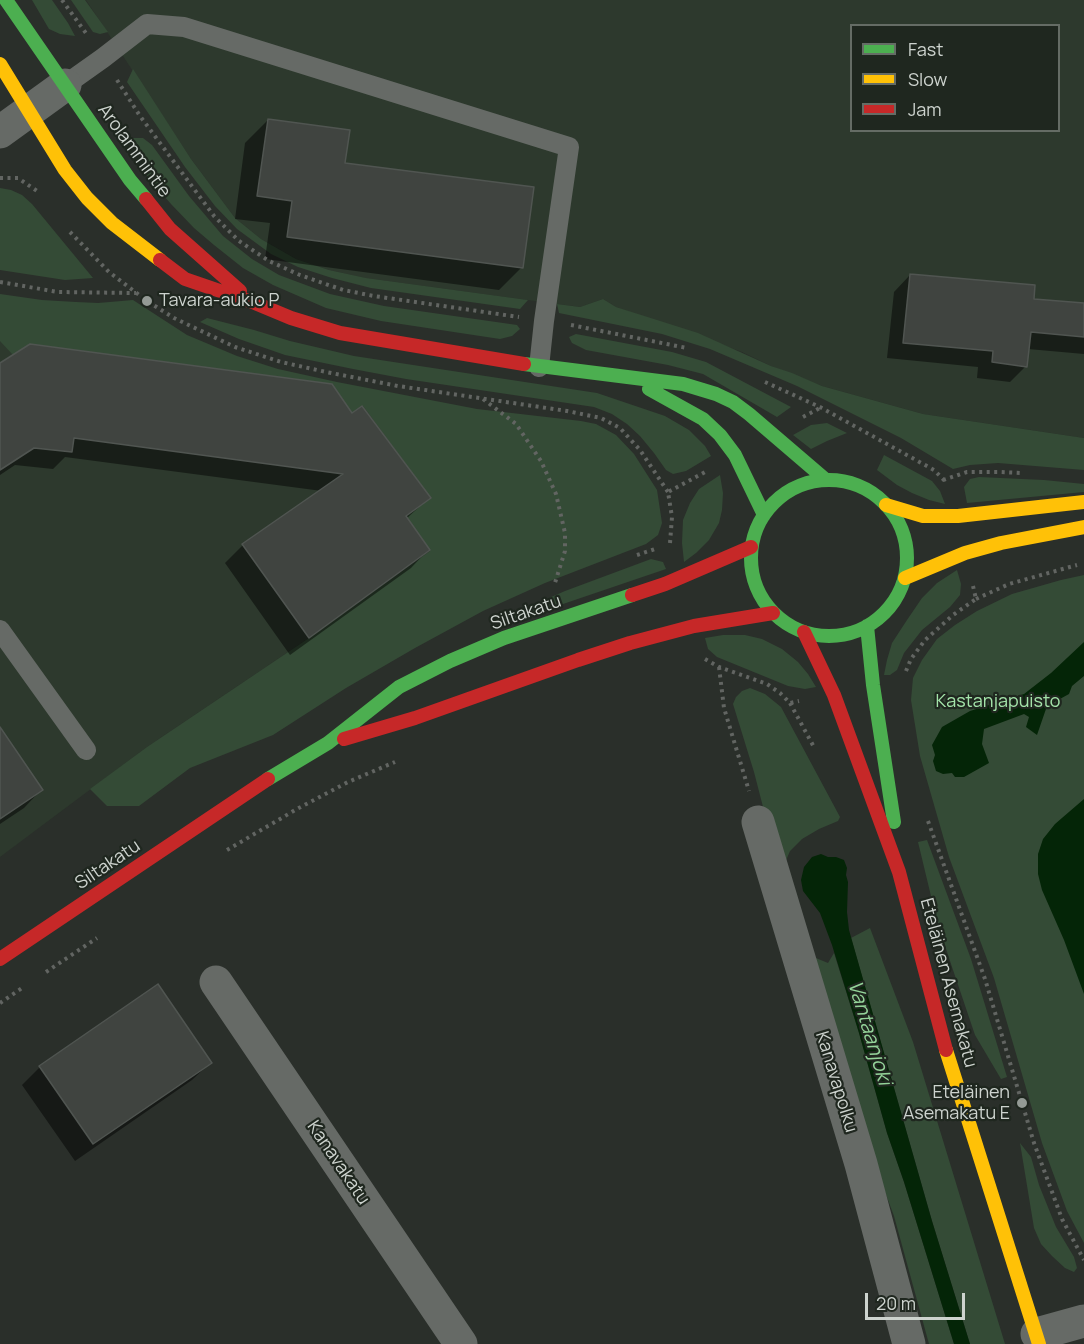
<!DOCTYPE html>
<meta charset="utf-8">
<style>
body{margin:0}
#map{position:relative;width:1084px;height:1344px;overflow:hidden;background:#2a2f2a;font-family:Manrope,sans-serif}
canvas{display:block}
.legend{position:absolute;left:850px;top:24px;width:210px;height:108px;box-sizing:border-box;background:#1f271f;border:2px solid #656c65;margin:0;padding:8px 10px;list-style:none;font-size:18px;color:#cdd3ce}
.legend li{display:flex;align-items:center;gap:12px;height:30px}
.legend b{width:30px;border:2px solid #656c65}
.scale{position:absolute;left:865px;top:1293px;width:100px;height:27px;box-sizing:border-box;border:3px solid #cdd3ce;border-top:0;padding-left:8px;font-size:18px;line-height:21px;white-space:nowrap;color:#cdd3ce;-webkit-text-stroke:4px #1f271f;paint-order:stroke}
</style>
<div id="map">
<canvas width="1084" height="1344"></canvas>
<ul class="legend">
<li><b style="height:8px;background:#4caf50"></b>Fast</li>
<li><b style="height:8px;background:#ffc107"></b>Slow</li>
<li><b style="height:8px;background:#c62828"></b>Jam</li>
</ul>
<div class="scale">20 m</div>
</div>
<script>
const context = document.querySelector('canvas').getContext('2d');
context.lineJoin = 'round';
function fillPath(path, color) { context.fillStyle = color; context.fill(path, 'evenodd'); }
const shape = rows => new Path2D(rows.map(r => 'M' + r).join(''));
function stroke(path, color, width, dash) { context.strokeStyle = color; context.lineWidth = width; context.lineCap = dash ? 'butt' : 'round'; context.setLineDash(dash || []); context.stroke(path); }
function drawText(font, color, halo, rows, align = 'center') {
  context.font = font + ' Manrope,sans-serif'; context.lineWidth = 4.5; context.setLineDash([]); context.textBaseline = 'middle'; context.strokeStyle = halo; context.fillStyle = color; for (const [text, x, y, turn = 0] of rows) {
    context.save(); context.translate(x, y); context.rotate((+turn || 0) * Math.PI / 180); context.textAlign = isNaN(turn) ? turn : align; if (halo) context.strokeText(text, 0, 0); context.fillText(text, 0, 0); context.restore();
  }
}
const built = shape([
 [86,0,1084,0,1084,438,923,414,822,386,771,366,742,352,616,307,603,299,580,307,557,304,365,278,329,270,296,259,261,239,235,218,191,159],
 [852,26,1058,26,1058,130,852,130],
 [0,328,332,384,352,413,362,406,431,498,430,550,309,638,147,747,0,857]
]);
const green = shape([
 [32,0,52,0,68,23,75,36,60,34,49,29],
 [71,0,85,0,108,32,100,34,93,32],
 [133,69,191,159,235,218,261,239,296,259,329,270,366,278,528,300,520,309,371,288,332,278,298,267,271,254,237,229,215,206,185,167,127,82],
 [133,138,143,138,152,145,189,196,223,236,252,259,279,275,330,294,384,306,517,325,520,329,512,336,500,339,381,321,326,308,273,285,243,268,214,245,194,228,171,204,151,181,124,143],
 [0,188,11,190,22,195,32,204,93,278,65,280,0,270],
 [0,294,42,300,76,302,98,303,133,300,187,335,237,356,278,369,337,382,477,409,581,421,596,424,616,435,634,454,657,490,662,523,658,535,646,544,545,583,483,611,415,648,346,688,273,735,190,768,139,806,107,806,90,789,147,747,309,638,430,551,406,516,431,498,363,406,352,413,332,384,30,344,13,355,0,341],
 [603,299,616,307,698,333,771,366,792,373,822,386,923,414,1084,438,1084,470,998,463,970,465,953,469,901,438,797,386,710,349,662,334,559,313,557,304,580,307],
 [207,318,254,330,290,341,354,356,597,393,665,416,689,430,705,446,711,456,686,471,673,474,666,470,654,453,640,436,627,424,612,414,594,407,406,379,353,369,285,355,239,339,200,322],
 [576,334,672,352,706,362,791,407,777,417,703,374,668,365,586,350,572,343,569,337],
 [827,423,847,433,827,441,811,449,793,435,811,425],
 [884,455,932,481,940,491,945,504,929,500,912,493,897,485,877,470],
 [720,475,723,493,722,510,719,523,709,540,696,553,684,562,682,543,683,520,690,503,699,489],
 [979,477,1044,480,1084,484,1084,492,967,503,964,487,970,479],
 [651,559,663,562,666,569,516,620,515,616,519,611,565,591],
 [957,570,961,584,960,595,950,607,922,630,904,653,897,670,890,675,884,675,887,660,892,643,907,620,922,598,937,583],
 [1084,575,1084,1243,1067,1211,1042,1143,994,978,949,857,920,756,911,700,913,678,922,660,937,639,955,625,977,611,1012,594,1061,580],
 [723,635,745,635,762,639,782,649,798,662,808,674,816,687,805,689,788,686,717,657,708,649,705,638],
 [750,688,765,694,781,707,840,817,838,821,819,829,802,839,790,851,784,865,770,834,754,772,733,704,736,697,742,691],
 [927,840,971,959,1007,1077,1001,1079,975,1035,952,967,937,921,918,842],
 [870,928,913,1042,1005,1344,970,1344,932,1221,851,938],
 [834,953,859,1033,887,1133,904,1182,954,1344,929,1344,894,1216,873,1160,811,956,828,963],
 [1020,1143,1031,1157,1039,1185,1056,1227,1074,1257,1077,1268,1074,1272,1065,1268,1052,1256,1041,1244,1034,1228]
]);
const water = shape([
 [1084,642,1084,676,1072,686,1069,694,1047,706,1037,735,1026,727,1029,717,1024,714,984,729,982,744,989,763,964,777,955,777,952,773,943,774,936,771,933,761,935,755,932,745,942,727,970,711,1024,694,1051,673],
 [1084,799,1084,994,1064,940,1042,890,1038,874,1038,854,1043,839,1055,824],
 [821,854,828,857,836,857,844,860,847,868,846,875,848,882,847,912,849,930,932,1221,970,1344,954,1344,904,1182,887,1133,859,1033,832,945,820,913,803,891,801,880,804,867,812,857]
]);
const shadow = shape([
 [268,120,343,164,522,267,499,290,265,259,270,223,235,219,245,143],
 [910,275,1032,300,1084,304,1084,354,1028,349,1026,366,1010,382,977,378,978,367,887,358,894,292],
 [0,365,351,415,429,498,406,519,428,550,411,568,290,655,225,563,243,545,322,491,65,457,53,469,15,465,0,475],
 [0,747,41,790,24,808,0,824],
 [157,986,210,1063,192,1080,75,1161,22,1085,40,1067]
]);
const building = shape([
 [268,119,350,130,345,163,534,187,523,268,287,237,292,201,257,196,268,119],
 [910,274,1035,285,1034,299,1084,303,1084,337,1031,332,1027,367,992,362,993,351,903,343,910,274],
 [30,344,332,384,352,413,362,406,431,498,406,516,430,550,309,638,242,544,343,474,74,438,72,452,34,448,0,470,0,363,30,344],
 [0,727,43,790,0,819,0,727],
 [158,984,212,1063,93,1144,39,1066,158,984]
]);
const path = shape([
 [62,0,88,36],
 [117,80,140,116,214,216,239,241,269,261,300,275,343,290,374,296,519,317],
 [0,178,18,178,37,191],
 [70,232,109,272,147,301,174,318,235,347,281,362,326,372,398,386,567,411,601,418,620,428,640,450,668,492],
 [0,282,58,292,136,293],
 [571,325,687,348],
 [765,382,820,407,934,470,947,483],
 [483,399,516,424,541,461,556,494,565,533,565,551,554,586],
 [803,417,820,408],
 [943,480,967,472,1000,472,1022,473],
 [670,543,672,517,668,492,707,471],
 [637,555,658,548],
 [976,599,1009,584,1077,565],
 [705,659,719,667,767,684,780,693,790,703,799,701],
 [719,667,724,708,749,791],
 [906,671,911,659,925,640,953,615,976,599,973,586],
 [790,703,815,749],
 [928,821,985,979,1034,1143,1062,1219,1084,1260],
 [227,850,297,809,348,782,395,762],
 [46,972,97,938],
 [0,1003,22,988]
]);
const lane = shape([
 [65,85,103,58,147,24,184,27,569,147,544,321,539,367],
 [0,630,86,750]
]);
const street = shape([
 [0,132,65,85],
 [758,822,861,1164,909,1344],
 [216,982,461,1344],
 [1037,1334,1084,1321]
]);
const fast = shape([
 [6,0,130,180,146,199],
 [524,364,683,384,716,394,733,402,749,414,826,480],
 [649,389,703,419,720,435,735,455,764,515],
 '751 558a78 78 0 1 1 156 0a78 78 0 1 1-156 0Z',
 [867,626,873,685,894,822],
 [268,779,328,743,399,687,450,661,504,638,632,595]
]);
const slow = shape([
 [0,64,65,170,87,198,112,223,160,260],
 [886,505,923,516,958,516,1084,502],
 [905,578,965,553,1001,543,1084,527],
 [946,1050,1039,1344]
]);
const jam = shape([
 [146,199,170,229,240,291],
 [160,260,185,279,255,303,291,318,340,333,524,364],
 [632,595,665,584,751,547],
 [804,632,834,695,899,872,946,1050],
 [344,739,415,718,578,660,630,643,694,626,773,613],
 [0,959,268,779]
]);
const markers = [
 [147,301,6,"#949a95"],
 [1022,1103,6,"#949a95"]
];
const streetNames = [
 ["Arolammintie",134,151,54],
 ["Siltakatu",526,613,-19],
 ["Siltakatu",108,865,-34],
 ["Eteläinen Asemakatu",948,983,75],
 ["Kanavapolku",836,1082,73],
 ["Kanavakatu",338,1163,56]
];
const poiNames = [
 ["Tavara-aukio P",159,301],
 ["Eteläinen",1010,1093,"right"],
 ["Asemakatu E",1010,1114,"right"]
];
const parkNames = [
 ["Kastanjapuisto",998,702]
];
const waterNames = [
 ["Vantaanjoki",869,1033,73]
];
fillPath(built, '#2d392d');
fillPath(green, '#344b36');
fillPath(water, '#042507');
fillPath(shadow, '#0007');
fillPath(building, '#404440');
stroke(building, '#505551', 1.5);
stroke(path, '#626562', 4, [3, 4.5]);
stroke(lane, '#666a66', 20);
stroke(street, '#666a66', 33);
stroke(fast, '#4caf50', 14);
stroke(slow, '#ffc107', 14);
stroke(jam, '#c62828', 14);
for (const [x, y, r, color] of markers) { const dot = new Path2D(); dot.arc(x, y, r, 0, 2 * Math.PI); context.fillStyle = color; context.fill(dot); stroke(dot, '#1f271f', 2); }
drawText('18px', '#cdd3ce', '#1f271f', streetNames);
drawText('18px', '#cdd3ce', '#1f271f', poiNames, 'left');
drawText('18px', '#a4e4aa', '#1f271f', parkNames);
drawText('italic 20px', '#94d399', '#1f271f', waterNames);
</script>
